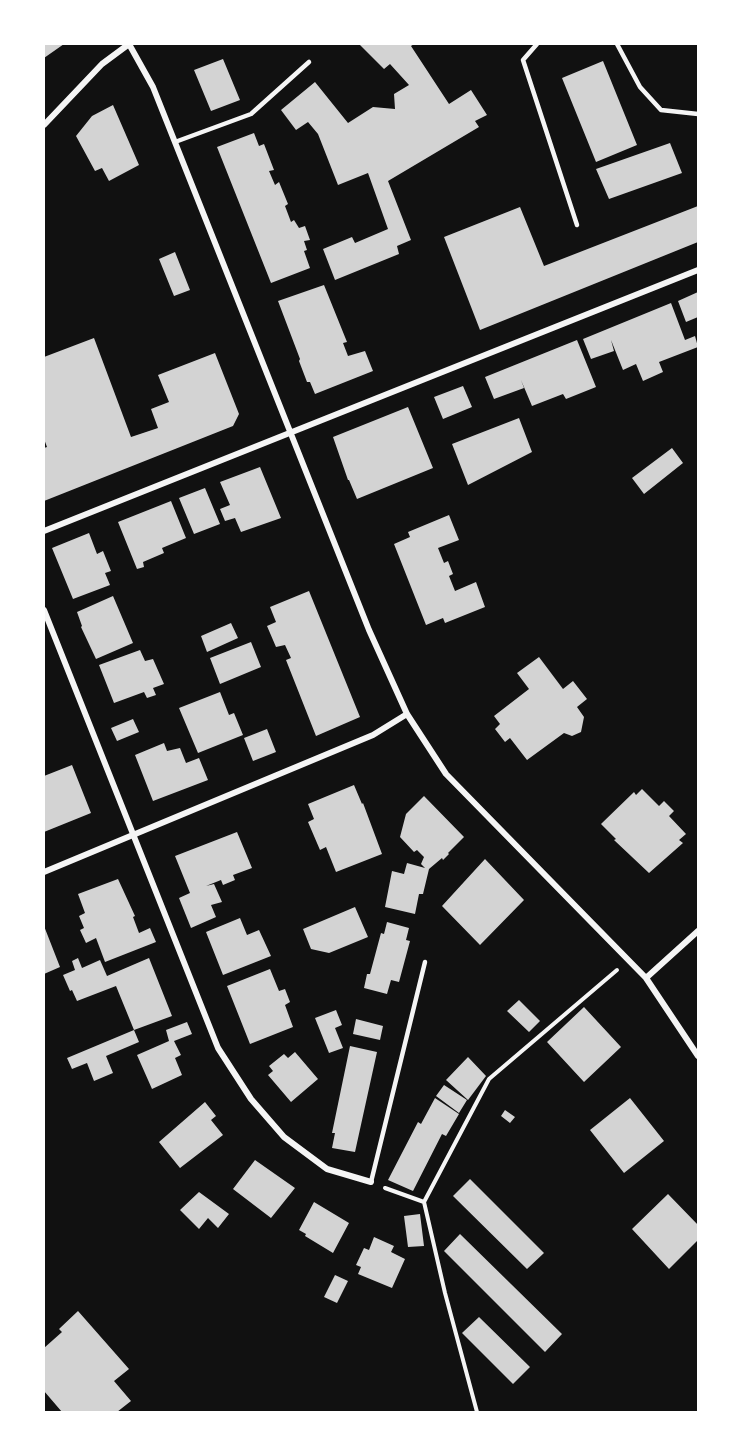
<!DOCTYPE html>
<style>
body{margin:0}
#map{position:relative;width:742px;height:1456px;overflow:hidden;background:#111;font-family:"Archivo Narrow",sans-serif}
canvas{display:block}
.frame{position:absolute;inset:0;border:45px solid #fff;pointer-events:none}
</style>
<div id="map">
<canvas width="742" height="1456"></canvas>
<div class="frame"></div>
</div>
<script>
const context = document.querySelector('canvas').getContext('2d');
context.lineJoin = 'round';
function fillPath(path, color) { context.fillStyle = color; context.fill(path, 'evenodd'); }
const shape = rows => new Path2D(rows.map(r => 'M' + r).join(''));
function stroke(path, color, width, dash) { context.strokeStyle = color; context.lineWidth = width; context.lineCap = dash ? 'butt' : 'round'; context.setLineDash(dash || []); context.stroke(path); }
const building = shape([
 [44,44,64,44,44,58],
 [359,44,414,44,411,46,449,104,471,90,487,115,475,121,479,127,388,181,411,240,397,246,399,254,335,280,323,249,352,237,355,243,388,229,368,173,338,185,318,134,308,122,296,130,281,110,315,82,348,123,373,107,395,109,394,94,409,85,390,64,384,69],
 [223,59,240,100,211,111,194,70],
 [603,61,637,145,596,162,562,78],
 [113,105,139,165,109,181,102,168,95,171,76,136,92,116],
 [254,133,259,146,264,144,274,170,269,171,275,185,279,182,288,204,285,206,291,222,294,220,299,228,305,226,310,240,304,241,307,250,304,251,310,268,271,283,217,147],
 [670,143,682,173,609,199,596,169],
 [698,206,698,242,480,330,444,237,520,207,544,266],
 [175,252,190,290,174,296,159,259],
 [324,285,347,342,343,343,348,356,365,351,373,371,315,394,310,382,307,382,299,361,300,359,278,301],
 [698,292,698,317,686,322,678,301],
 [671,303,685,340,695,336,698,347,659,362,663,372,643,381,636,364,623,370,611,340,614,351,591,359,583,339],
 [94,338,131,437,158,428,151,409,169,402,158,375,215,353,239,414,233,426,44,501,44,448,47,447,44,439,44,357],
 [577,340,596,387,566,399,563,394,532,406,521,380,524,388,494,399,485,377],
 [463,386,472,407,443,419,434,397],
 [408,407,433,468,357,499,349,480,348,480,333,437],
 [519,418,532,452,468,485,452,444],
 [672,448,683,463,644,494,632,478],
 [260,467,281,518,241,532,235,518,225,521,220,509,230,505,220,482],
 [205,488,220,524,194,534,179,498],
 [171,501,186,538,162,548,164,553,143,562,144,567,137,569,118,522],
 [449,515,459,540,438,548,444,563,448,561,453,574,449,576,455,591,476,582,485,607,445,623,443,618,426,625,394,544,410,537,408,532],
 [89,533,97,554,103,551,111,571,105,573,110,585,73,599,52,548],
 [309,591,360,717,316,736,286,660,291,658,285,645,276,647,267,626,276,622,270,607],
 [113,596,133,643,96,659,81,627,82,626,77,612],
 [231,623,238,638,207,652,201,636],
 [251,642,261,667,220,684,210,658],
 [140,650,145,661,153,659,164,684,153,688,156,695,147,698,144,692,114,703,99,665],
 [539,657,563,689,573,681,587,699,577,707,584,717,581,732,572,736,564,733,527,760,510,738,505,742,495,729,500,724,494,716,529,689,517,673],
 [220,692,229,715,234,713,243,735,198,753,179,708],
 [133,719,139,732,117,741,111,728],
 [267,729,276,752,253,761,244,738],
 [164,743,167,751,180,748,186,763,199,758,208,780,153,801,135,755],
 [72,765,91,813,44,832,44,776],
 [354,785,362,804,363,803,382,854,336,872,326,847,320,850,308,822,314,819,308,804],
 [642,789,659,806,664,801,674,811,669,816,686,834,679,840,683,843,649,873,614,840,616,839,601,824,634,792,636,795],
 [424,796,464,837,448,853,449,854,443,860,442,858,429,869,423,894,419,894,415,914,385,907,392,871,404,874,407,863,425,868,421,864,424,857,417,850,414,852,400,837,406,814],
 [237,832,252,868,233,875,235,880,223,885,221,880,206,886,214,884,222,902,211,905,216,917,191,928,179,898,190,893,175,856],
 [485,859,524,900,480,945,442,906],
 [118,879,135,916,133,917,139,933,150,928,156,942,105,962,96,938,86,943,80,930,84,928,79,916,85,913,78,894],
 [355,907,368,937,329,953,311,949,303,929],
 [240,918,247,935,259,930,271,956,223,975,206,932],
 [387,922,409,928,406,940,410,941,399,982,391,980,387,994,364,988,367,974,370,974,381,933,384,934],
 [44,926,60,967,44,974],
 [78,958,82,968,100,960,107,976,149,958,172,1016,134,1030,116,986,77,1001,72,990,70,991,63,975,75,970,72,961],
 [270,969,279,991,285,989,290,1002,285,1005,293,1027,250,1044,227,986],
 [519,1000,540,1021,529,1032,507,1011],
 [584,1007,621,1047,584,1082,547,1042],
 [336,1010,342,1025,335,1028,343,1048,329,1053,315,1018],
 [356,1019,383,1026,380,1040,353,1034],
 [187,1022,192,1034,174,1041,181,1055,175,1058,182,1075,152,1089,137,1055,169,1041,166,1030],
 [134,1030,139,1042,106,1056,113,1073,94,1081,87,1063,72,1069,67,1058],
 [350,1046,377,1052,355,1152,332,1148,335,1133,332,1133],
 [295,1052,318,1079,291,1102,268,1075,273,1071,269,1066,284,1054,288,1058],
 [468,1057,486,1076,468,1100,446,1080],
 [444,1085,467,1100,459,1113,436,1096],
 [435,1098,459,1114,446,1136,442,1134,413,1191,388,1180,418,1122,421,1124],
 [630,1098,664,1141,624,1173,590,1130],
 [205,1102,216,1116,211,1120,223,1135,180,1168,159,1142],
 [505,1110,515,1117,510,1123,501,1116],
 [255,1160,295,1188,271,1218,233,1189],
 [470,1179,544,1253,527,1269,453,1196],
 [199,1192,229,1214,218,1228,208,1218,199,1229,180,1210],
 [668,1194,698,1225,698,1240,669,1269,632,1229],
 [314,1202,349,1223,333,1253,305,1236,306,1234,299,1230],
 [420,1214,424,1246,408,1247,404,1216],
 [460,1234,562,1334,545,1352,444,1251],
 [374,1237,394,1246,391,1252,405,1259,392,1288,358,1274,361,1267,356,1265,364,1248,369,1250],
 [335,1275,348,1281,337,1303,324,1297],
 [78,1311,129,1369,114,1381,131,1401,117,1412,62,1412,44,1391,44,1348,62,1332,59,1329],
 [479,1317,530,1367,513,1384,462,1333]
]);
const path = shape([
 [385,1188,424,1202],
 [477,1412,445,1293,424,1202,489,1079,617,970]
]);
const service = shape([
 [537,44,523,60,577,225],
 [617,44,640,87,661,110,698,114],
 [175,142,251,114,309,62],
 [371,1182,425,962]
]);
const minor = shape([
 [129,44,153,87,369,630,407,714,446,774,646,978,698,1056],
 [44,125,102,64,129,44],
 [44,531,698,270],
 [44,610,218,1048,251,1099,284,1137,327,1169,371,1182],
 [44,872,373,735,407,714],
 [646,978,698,931]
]);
fillPath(building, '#d3d3d3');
stroke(path, '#f5f5f5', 4);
stroke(service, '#f5f5f5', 4.5);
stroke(minor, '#f5f5f5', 6);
</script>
